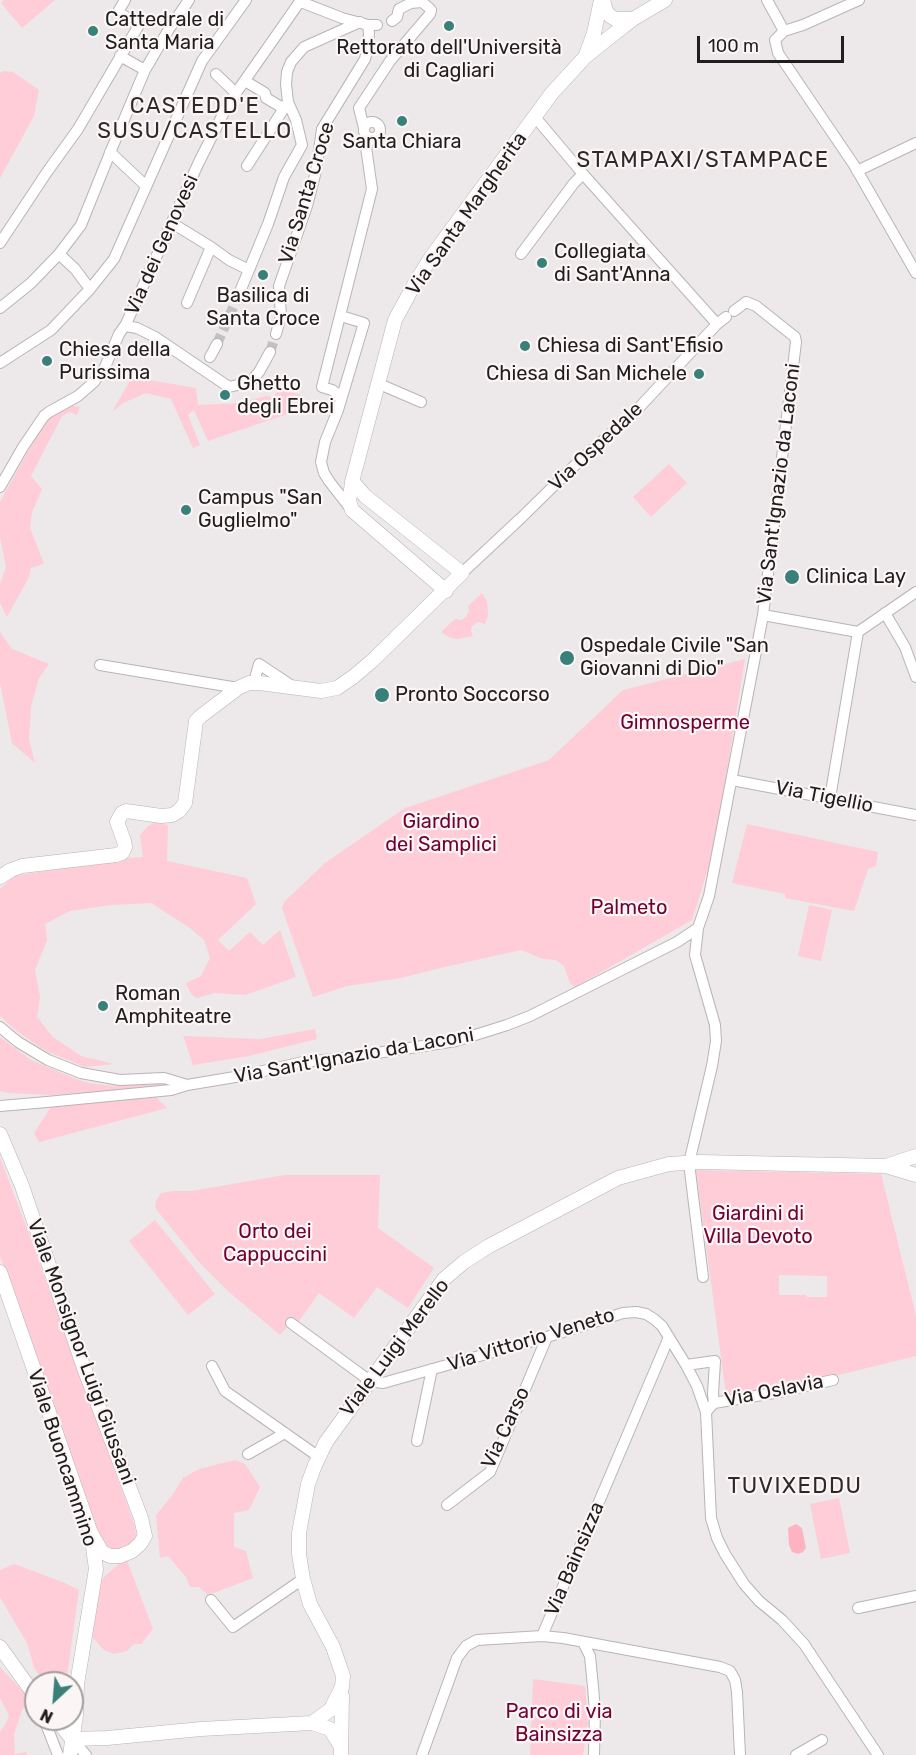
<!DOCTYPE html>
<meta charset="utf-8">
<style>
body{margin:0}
#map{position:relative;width:916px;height:1755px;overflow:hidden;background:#ede8e9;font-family:Rubik,sans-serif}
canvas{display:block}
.north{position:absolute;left:24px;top:1671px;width:60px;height:60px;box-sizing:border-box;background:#fbf5f6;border:2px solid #a39f9f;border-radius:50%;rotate:206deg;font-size:16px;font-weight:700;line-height:24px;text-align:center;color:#1f1d1d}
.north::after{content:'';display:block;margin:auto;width:21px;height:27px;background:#398078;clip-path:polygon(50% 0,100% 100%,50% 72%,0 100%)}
.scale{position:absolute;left:697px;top:36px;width:147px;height:27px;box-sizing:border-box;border:3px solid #1f1d1d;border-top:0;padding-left:8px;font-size:18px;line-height:21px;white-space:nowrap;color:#1f1d1d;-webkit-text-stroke:4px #fbf5f6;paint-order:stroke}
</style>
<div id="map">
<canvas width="916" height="1755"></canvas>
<div class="north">N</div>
<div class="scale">100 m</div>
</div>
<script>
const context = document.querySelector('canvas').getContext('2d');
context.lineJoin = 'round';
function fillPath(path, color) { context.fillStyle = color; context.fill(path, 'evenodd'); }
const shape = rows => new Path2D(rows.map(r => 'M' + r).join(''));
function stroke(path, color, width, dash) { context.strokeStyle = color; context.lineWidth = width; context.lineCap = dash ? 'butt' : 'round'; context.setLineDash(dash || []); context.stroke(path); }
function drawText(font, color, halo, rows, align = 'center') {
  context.font = font + ' Rubik,sans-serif'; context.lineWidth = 4.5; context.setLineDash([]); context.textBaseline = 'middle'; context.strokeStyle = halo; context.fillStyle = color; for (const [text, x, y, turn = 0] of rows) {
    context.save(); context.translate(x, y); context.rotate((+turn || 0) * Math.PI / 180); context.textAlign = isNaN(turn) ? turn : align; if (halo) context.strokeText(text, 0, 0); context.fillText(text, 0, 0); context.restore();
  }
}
const green = shape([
 [4,0,55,0,22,28,1,3],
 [4,71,13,72,39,90,34,116,0,178,0,73],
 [132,377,196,388,198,405,241,403,243,409,249,407,247,401,266,396,274,398,278,389,301,395,296,411,208,441,194,410,188,415,200,445,193,448,171,399,146,393,123,403,112,412],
 [68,405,80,407,77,415,70,412,62,416,31,476,42,489,32,512,30,528,44,564,31,568,29,577,7,617,0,603,0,584,6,567,0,537,0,502,38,433,47,419],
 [669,464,687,483,651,517,633,497],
 [482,593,487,601,488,615,485,624,478,622,472,626,471,631,473,636,457,639,449,637,441,632,455,619,461,620,466,617,469,611,468,606],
 [0,632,12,649,49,664,39,678,31,707,29,740,35,763,12,743,0,683],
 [745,659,714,850,692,920,575,987,570,983,564,966,556,960,543,959,521,950,436,969,401,978,347,986,313,997,282,908,284,902,325,863,405,808,549,760,623,690],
 [155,822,168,825,167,861,247,878,256,904,218,940,229,951,250,932,263,945,280,930,296,977,245,995,215,993,197,998,191,994,186,983,201,976,210,958,204,940,190,928,151,903,111,905,70,911,45,924,47,940,35,970,40,997,37,1017,53,1037,81,1056,114,1064,85,1067,46,1051,18,1032,0,1016,0,889,14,876,128,858,143,857,140,835,147,827],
 [747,824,878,852,876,866,868,869,854,911,785,898,785,894,732,883],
 [809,905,832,910,821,961,798,956],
 [315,1029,317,1039,249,1056,193,1065,183,1036,260,1039],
 [0,1037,31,1060,76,1079,89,1083,113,1086,165,1084,165,1086,51,1095,9,1093,0,1091],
 [156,1097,167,1108,39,1142,34,1133,51,1107],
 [0,1158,28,1231,134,1524,136,1535,131,1547,114,1550,104,1545,99,1540,0,1256],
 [696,1170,881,1174,916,1316,916,1356,789,1387,726,1395],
 [779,1275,827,1276,827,1297,807,1297,806,1295,779,1295],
 [285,1175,380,1175,378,1228,434,1268,408,1308,377,1287,354,1318,319,1293,299,1321,291,1323,280,1335,229,1292,199,1262,155,1208,156,1201,161,1193,173,1191,191,1191],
 [155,1220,215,1294,188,1315,129,1241],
 [235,1460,245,1464,260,1487,249,1510,234,1513,234,1547,246,1551,253,1578,208,1595,199,1587,190,1587,186,1577,168,1556,160,1558,156,1515,171,1497,183,1478,199,1469],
 [839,1498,850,1553,821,1559,810,1504],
 [126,1558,153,1629,141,1644,134,1644,127,1651,114,1654,104,1650,93,1638,94,1615,101,1581,105,1576],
 [14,1564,65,1583,79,1590,66,1683,44,1683,34,1667,27,1643,0,1597,0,1570],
 [0,1667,30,1699,22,1710,14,1735,15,1754,26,1752,27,1755,0,1755,0,1732,6,1723,9,1715,0,1698],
 [533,1679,585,1686,588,1723,583,1755,530,1755]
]);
const water = shape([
 [796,1524,802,1528,806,1548,803,1552,798,1554,792,1552,789,1545,788,1528]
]);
const minorTunnel = shape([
 [217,344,239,294],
 [270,352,276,334]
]);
const minor = shape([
 [767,0,784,31,775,40,778,53,854,165,916,273],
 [301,2,342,18,368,25,377,25],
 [392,21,397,17,399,9],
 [784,31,803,25,859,0],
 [120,56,145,70],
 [216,74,236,93],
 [245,81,265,93,266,98,283,108],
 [535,117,583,174,717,324],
 '364 130a8 8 0 1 1 16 0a8 8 0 1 1-16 0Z',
 [364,128,359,108,390,61,430,14,431,10,428,7,422,2,411,3,399,9],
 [110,152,145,185],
 [247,166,288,102],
 [857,171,916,143],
 [172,223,211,247,229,260,249,270],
 [0,243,47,172,78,129,139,25,118,12,125,0],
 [59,254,75,269,90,289],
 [521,254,574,183,583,174],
 [239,294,268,224,284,177,302,145,296,120,288,102,286,84,287,72,291,62,304,47,360,22],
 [187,303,211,247],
 [0,308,31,283,59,254,81,225,112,148,145,70,169,29,189,0],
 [341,316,364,323,338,410,325,442,321,462,324,473,329,481,350,508],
 [125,326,137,328,155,337,229,387,250,382,259,372,270,352],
 [276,334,281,316,279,286,307,206,316,171,322,129,365,59,368,47,369,33,368,25],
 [210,357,217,344],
 [0,363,51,330,90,289,114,259,202,61,246,0],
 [377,383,421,402],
 [341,401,338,394,332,390,322,387,372,189,366,147,370,138],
 [0,487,23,447,44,416,49,412,78,396,94,382,105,367,119,334,126,324,198,164,225,110,236,93,301,0],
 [462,573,521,518,574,466,635,412,717,324,726,317],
 [885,613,905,647,916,677],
 [763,615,858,632,916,592],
 [100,665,238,688],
 [254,682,259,664,292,686],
 [732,780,916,815],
 [830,798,858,632],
 [698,928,695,955,715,1025,716,1041,712,1066,689,1163,703,1277],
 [0,1027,18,1042,48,1060,81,1073,120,1080,164,1078,187,1085],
 [0,1106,47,1102,171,1090,187,1085,241,1076,303,1062,344,1058,456,1041,507,1025,530,1016,677,942,698,928,709,896,763,615,796,342,795,337,756,306,746,302,734,311],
 [291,1323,370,1381,383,1383,547,1337,623,1313,636,1312,646,1314,654,1319,662,1326,686,1365,697,1386,706,1412,711,1518,717,1538,725,1554,744,1584,759,1601,782,1620,804,1644,878,1755],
 [686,1365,715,1361,713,1394,714,1403],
 [212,1366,225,1391,319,1457],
 [706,1412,714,1403,780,1392,833,1380],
 [417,1441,432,1369],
 [248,1454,285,1433],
 [447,1505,490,1472,547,1337],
 [211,1600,233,1627,303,1579],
 [858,1608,916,1596],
 [542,1636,669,1337],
 [583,1642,590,1656,593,1687,595,1711,594,1755],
 [44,1719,58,1755],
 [72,1739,86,1755],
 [422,1755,457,1658,466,1646,477,1640,542,1636,563,1638,720,1667,730,1671,735,1680,737,1692,740,1755],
 [796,1755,822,1740]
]);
const tertiary = shape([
 [603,0,606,11,610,16,615,19,633,19],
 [586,55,594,33,601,0],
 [446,591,352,510,349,501,353,478,395,320,415,283,432,256,552,93,585,57,606,40,633,19,665,0],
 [0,877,11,870,22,866,116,855,122,853,125,847,124,841,117,822,122,813,126,811,161,816,172,815,179,811,185,803,196,721,201,716,238,688,249,683,259,683,321,691,337,688,353,677,372,661,462,573,365,496,352,481],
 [0,1134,22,1186,84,1368,141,1518,145,1536,140,1544,132,1551,120,1556,110,1556,102,1552,91,1533],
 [886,1166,916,1175],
 [0,1272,91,1533,96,1569,77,1684,76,1715,70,1755],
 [0,1647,36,1697],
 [56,1719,72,1739],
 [312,1723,330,1710,333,1705,342,1687,343,1676,333,1647,310,1604,303,1579,299,1554,299,1533,308,1484,315,1465,326,1442,444,1279,464,1262,489,1246,618,1178,669,1164,700,1162,886,1166,916,1156],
 [72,1739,107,1738,201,1729,312,1723,330,1729,340,1745],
 [341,1755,342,1695]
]);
const markers = [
 [449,26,6,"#398078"],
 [93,31,6,"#398078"],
 [402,121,6,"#398078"],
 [542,263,6,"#398078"],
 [263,275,6,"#398078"],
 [525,346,6,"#398078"],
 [47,361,6,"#398078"],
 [699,374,6,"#398078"],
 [225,395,6,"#398078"],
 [186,510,6,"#398078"],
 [792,577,8,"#398078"],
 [567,658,8,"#398078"],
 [382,695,8,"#398078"],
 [103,1006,6,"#398078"]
];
const poiNames = [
 ["Cattedrale di",105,20],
 ["Santa Maria",105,43],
 ["Rettorato dell'Università",449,48,"center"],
 ["di Cagliari",449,71,"center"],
 ["Santa Chiara",402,142,"center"],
 ["Collegiata",554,252],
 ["di Sant'Anna",554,275],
 ["Basilica di",263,296,"center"],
 ["Santa Croce",263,319,"center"],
 ["Chiesa di Sant'Efisio",537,346],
 ["Chiesa della",59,350],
 ["Purissima",59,373],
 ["Chiesa di San Michele",687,374,"right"],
 ["Ghetto",237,384],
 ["degli Ebrei",237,407],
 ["Campus \"San",198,498],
 ["Guglielmo\"",198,521],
 ["Clinica Lay",806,577],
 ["Ospedale Civile \"San",580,646],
 ["Giovanni di Dio\"",580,669],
 ["Pronto Soccorso",395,695],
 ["Roman",115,994],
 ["Amphiteatre",115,1017]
];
const streetNames = [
 ["Via Santa Croce",307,193,-73],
 ["Via Santa Margherita",467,214,-55],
 ["Via dei Genovesi",162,245,-66],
 ["Via Ospedale",596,447,-43],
 ["Via Sant'Ignazio da Laconi",779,484,-83],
 ["Via Tigellio",824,797,11],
 ["Via Sant'Ignazio da Laconi",354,1056,-10],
 ["Via Vittorio Veneto",531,1340,-17],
 ["Viale Luigi Merello",395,1348,-53],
 ["Viale Monsignor Luigi Giussani",81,1352,70],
 ["Via Oslavia",774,1391,-11],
 ["Via Carso",506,1428,-65],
 ["Viale Buoncammino",62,1458,72],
 ["Via Bainsizza",575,1559,-67]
];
const parkNames = [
 ["Gimnosperme",685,723],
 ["Giardino",441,822],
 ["dei Samplici",441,845],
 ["Palmeto",629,908],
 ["Giardini di",758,1214],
 ["Villa Devoto",758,1237],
 ["Orto dei",275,1232],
 ["Cappuccini",275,1255],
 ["Parco di via",559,1712],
 ["Bainsizza",559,1735]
];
const quarterNames = [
 ["CASTEDD'E",195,107],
 ["SUSU/CASTELLO",195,132],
 ["STAMPAXI/STAMPACE",703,161],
 ["TUVIXEDDU",795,1487]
];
fillPath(green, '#fecdd7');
fillPath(water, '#feb3c3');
stroke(minorTunnel, '#c4bfc0', 10, [10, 5]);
stroke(minor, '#b9b4b5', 12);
stroke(tertiary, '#b9b4b5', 15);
stroke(minor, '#fff', 10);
stroke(tertiary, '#fff', 14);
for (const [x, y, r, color] of markers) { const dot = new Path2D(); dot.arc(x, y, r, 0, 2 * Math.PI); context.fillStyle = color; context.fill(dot); stroke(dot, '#fbf5f6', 2); }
drawText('20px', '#1f1d1d', '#fbf5f6', poiNames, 'left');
drawText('20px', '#1f1d1d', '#fbf5f6', streetNames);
drawText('20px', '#700130', '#fbf5f6', parkNames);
context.letterSpacing = '1.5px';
drawText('22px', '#2e2a2a', '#fbf5f6', quarterNames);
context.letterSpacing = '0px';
</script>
